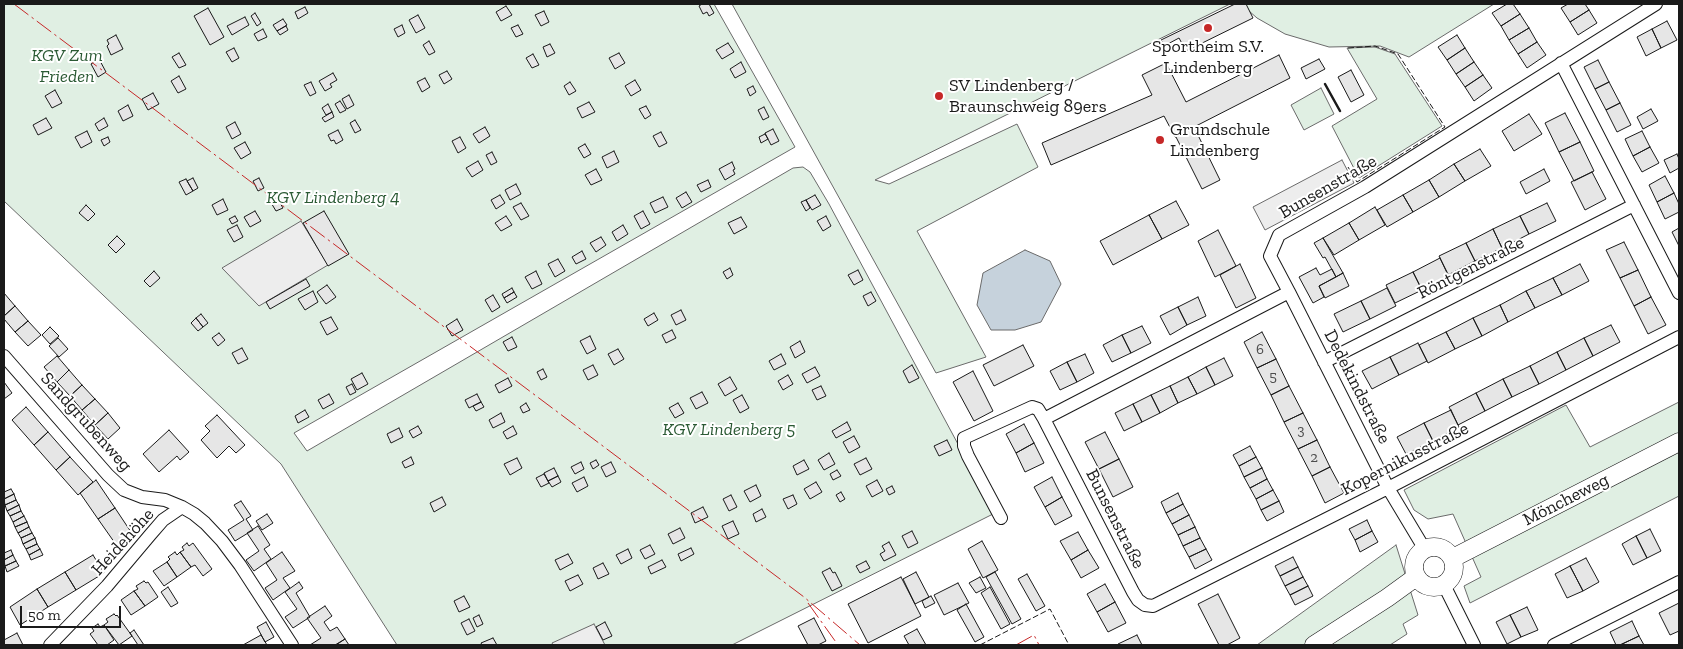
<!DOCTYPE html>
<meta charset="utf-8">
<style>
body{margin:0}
#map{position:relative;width:1683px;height:649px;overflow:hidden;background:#fff;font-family:"Zilla Slab",serif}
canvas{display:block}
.frame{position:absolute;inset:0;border:5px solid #1a1a1a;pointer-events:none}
.scale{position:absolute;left:20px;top:606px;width:101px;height:22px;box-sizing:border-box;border:2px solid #1a1a1a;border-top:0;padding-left:6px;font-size:15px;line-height:18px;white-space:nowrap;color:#1a1a1a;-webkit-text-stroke:4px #fff;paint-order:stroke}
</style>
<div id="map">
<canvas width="1683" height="649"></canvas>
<div class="frame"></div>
<div class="scale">50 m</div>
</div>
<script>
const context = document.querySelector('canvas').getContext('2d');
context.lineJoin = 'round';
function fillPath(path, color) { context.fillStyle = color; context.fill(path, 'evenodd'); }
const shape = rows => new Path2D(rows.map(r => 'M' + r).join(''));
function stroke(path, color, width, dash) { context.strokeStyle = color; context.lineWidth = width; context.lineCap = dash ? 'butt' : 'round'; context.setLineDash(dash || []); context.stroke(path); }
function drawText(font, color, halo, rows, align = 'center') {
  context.font = font + ' "Zilla Slab",serif'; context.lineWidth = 4; context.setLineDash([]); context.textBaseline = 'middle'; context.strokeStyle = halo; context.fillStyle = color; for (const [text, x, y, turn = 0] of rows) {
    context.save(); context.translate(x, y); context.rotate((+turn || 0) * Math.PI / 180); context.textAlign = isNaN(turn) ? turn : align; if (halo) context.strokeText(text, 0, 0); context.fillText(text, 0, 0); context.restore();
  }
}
const green = shape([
 [4,4,714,4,795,147,294,433,307,451,793,168,803,167,810,172,829,204,995,513,732,645,397,645,281,464,4,201,4,4],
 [732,4,1230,4,875,180,889,184,1017,124,1038,167,917,231,986,357,936,373,732,4],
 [1241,4,1494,4,1409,57,1380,46,1329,47,1285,34,1257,18,1241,4],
 [1375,47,1395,54,1442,126,1359,178,1332,126,1377,99,1347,48,1375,47],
 [1321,88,1334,114,1304,130,1291,105,1321,88],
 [1679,402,1679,496,1470,603,1464,586,1481,577,1453,514,1428,519,1414,510,1404,490,1566,405,1590,447,1679,402],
 [1396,545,1418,615,1403,624,1407,634,1390,645,1257,645,1396,545]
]);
const parking = shape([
 [1342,160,1354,183,1265,230,1253,207,1342,160],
 [301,221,328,265,259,306,222,268,301,221],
 [594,624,605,645,553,645,552,643,594,624]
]);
const water = shape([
 [1025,250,1050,261,1061,284,1041,322,1015,330,991,330,977,305,983,273,1025,250]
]);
const building = shape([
 [702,4,709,4,714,13,709,16,707,12,703,14,699,6,702,4],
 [1235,4,1246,4,1253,18,1186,51,1179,38,1164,46,1161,40,1235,4],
 [1507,4,1513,4,1520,14,1501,26,1492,13,1507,4],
 [1568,4,1585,4,1589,10,1570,22,1561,8,1568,4],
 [506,6,512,15,501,21,496,12,506,6],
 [305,7,308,13,298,19,295,12,305,7],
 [208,8,224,37,210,45,194,16,208,8],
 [1589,10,1597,23,1578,35,1570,22,1589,10],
 [544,11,549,22,541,26,535,15,544,11],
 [255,13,261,23,257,26,251,16,255,13],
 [1520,14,1529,28,1509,40,1501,26,1520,14],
 [418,15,425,28,416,33,409,20,418,15],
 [245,17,249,25,232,35,227,26,245,17],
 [283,19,287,25,277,31,273,25,283,19],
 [1667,21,1677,40,1661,48,1652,29,1667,21],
 [402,25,405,33,398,37,394,29,402,25],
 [518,25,523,34,516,37,511,28,518,25],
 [286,26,288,30,280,35,277,31,286,26],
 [1529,28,1537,42,1518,54,1509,40,1529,28],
 [263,29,267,37,258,41,254,34,263,29],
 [1652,29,1661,48,1646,56,1637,37,1652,29],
 [116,35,123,49,111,55,107,46,109,44,107,40,116,35],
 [1457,35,1465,48,1447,60,1438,47,1457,35],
 [429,41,435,52,429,55,423,45,429,41],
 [1537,42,1546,55,1527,68,1518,54,1537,42],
 [728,43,734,52,722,59,716,50,728,43],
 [550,44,555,53,547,57,543,47,550,44],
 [234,48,239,58,232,62,226,52,234,48],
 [1465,48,1474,62,1456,74,1447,60,1465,48],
 [179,53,186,65,179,68,172,57,179,53],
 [619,53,625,63,615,69,609,58,619,53],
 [533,54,539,65,532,68,526,58,533,54],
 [1279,55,1290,78,1194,127,1220,180,1202,189,1176,137,1175,137,1164,116,1051,165,1042,143,1152,95,1142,75,1166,63,1186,102,1279,55],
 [99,59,106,72,98,77,91,64,99,59],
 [1319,59,1325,69,1306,79,1301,68,1319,59],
 [1598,60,1609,82,1595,89,1584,67,1598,60],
 [741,62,746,72,735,78,730,69,741,62],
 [1474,62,1483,75,1465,87,1456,74,1474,62],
 [1351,70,1364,95,1351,102,1338,77,1351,70],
 [447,71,452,79,444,84,439,75,447,71],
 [333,73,337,80,330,84,332,87,325,91,319,81,333,73],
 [1483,75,1492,88,1474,101,1465,87,1483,75],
 [179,76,186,89,178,93,171,81,179,76],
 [425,78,430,87,422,92,417,82,425,78],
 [635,80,641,90,631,96,625,86,635,80],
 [311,82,316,93,310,96,304,85,311,82],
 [570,82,576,91,569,95,564,86,570,82],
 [1609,82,1620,103,1606,110,1595,89,1609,82],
 [753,86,756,92,750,96,747,89,753,86],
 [55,90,62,103,52,108,45,96,55,90],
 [153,93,159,104,148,110,142,99,153,93],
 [349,95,354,105,347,109,342,99,349,95],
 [340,101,346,110,340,113,335,104,340,101],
 [589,102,595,112,582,118,577,108,589,102],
 [1620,103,1631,125,1617,132,1606,110,1620,103],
 [328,104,332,112,326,115,322,108,328,104],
 [128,105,133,116,123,121,118,111,128,105],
 [646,106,651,115,645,119,639,109,646,106],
 [764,107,769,117,763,120,758,110,764,107],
 [1651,109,1658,121,1643,129,1637,117,1651,109],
 [332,112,334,117,325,122,322,118,332,112],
 [1565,113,1580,142,1559,152,1545,123,1565,113],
 [1529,114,1542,134,1514,151,1502,131,1529,114],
 [46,118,52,128,38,135,33,125,46,118],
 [104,118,108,126,99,131,95,124,104,118],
 [355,120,361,130,355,133,350,123,355,120],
 [235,122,241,134,232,139,226,127,235,122],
 [485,127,490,136,479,143,473,134,485,127],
 [773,129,779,141,771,145,765,133,773,129],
 [338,130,343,140,336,144,334,140,331,141,328,135,338,130],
 [87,131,92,142,81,148,75,137,87,131],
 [1642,131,1650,147,1633,156,1625,139,1642,131],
 [661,132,667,143,659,147,653,136,661,132],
 [765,134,768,139,761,143,759,137,765,134],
 [108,137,110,142,104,146,101,140,108,137],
 [460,137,466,148,458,153,452,141,460,137],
 [245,142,251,153,241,159,234,148,245,142],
 [1580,142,1594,171,1574,181,1559,152,1580,142],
 [585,144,591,154,584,158,578,148,585,144],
 [1650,147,1659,163,1642,172,1633,156,1650,147],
 [1480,149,1491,166,1465,181,1454,164,1480,149],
 [614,151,619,162,607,168,602,157,614,151],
 [492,152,497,162,491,165,486,155,492,152],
 [1677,154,1679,159,1679,168,1670,173,1664,160,1677,154],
 [478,161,483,170,472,177,466,168,478,161],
 [732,162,735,169,733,170,735,174,725,180,719,169,732,162],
 [1454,164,1465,181,1439,197,1429,180,1454,164],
 [596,169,602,180,591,185,585,175,596,169],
 [1544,169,1550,181,1526,194,1520,182,1544,169],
 [1592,172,1606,199,1585,210,1571,182,1592,172],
 [1665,176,1674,193,1657,202,1649,185,1665,176],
 [193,178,198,188,193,191,187,181,193,178],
 [259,178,264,188,258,191,253,181,259,178],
 [186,179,193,191,186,195,179,182,186,179],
 [708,180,711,187,701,192,697,185,708,180],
 [1429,180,1439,197,1413,212,1403,195,1429,180],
 [516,184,521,194,510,200,505,190,516,184],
 [686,192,692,202,682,208,676,198,686,192],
 [1674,193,1679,204,1679,212,1665,219,1657,202,1674,193],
 [500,195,505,203,496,209,491,200,500,195],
 [815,195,821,205,812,210,806,200,815,195],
 [1403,195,1413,212,1387,227,1377,210,1403,195],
 [663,197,668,207,655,213,650,203,663,197],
 [277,198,283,208,276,211,270,201,277,198],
 [223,199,228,210,217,215,212,205,223,199],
 [806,200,810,208,806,211,801,202,806,200],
 [1176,201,1189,225,1162,239,1149,215,1176,201],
 [521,203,529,216,521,220,513,207,521,203],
 [1547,203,1556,221,1529,234,1520,216,1547,203],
 [86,205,95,214,88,221,79,213,86,205],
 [1375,207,1385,225,1359,240,1349,223,1375,207],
 [255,211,261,221,250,227,244,217,255,211],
 [324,211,349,254,328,266,303,223,324,211],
 [643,211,650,224,641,229,634,216,643,211],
 [1149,215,1162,239,1113,265,1100,241,1149,215],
 [235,216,238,221,232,224,229,219,235,216],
 [506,216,512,225,501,231,495,223,506,216],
 [826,216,831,226,823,231,817,221,826,216],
 [1520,216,1529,234,1502,248,1493,229,1520,216],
 [741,217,747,227,734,234,728,223,741,217],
 [1349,223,1359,240,1334,255,1323,238,1349,223],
 [237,225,243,237,234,242,227,230,237,225],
 [623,225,628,234,617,241,612,232,623,225],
 [1679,228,1679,246,1672,232,1679,228],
 [1493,229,1502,248,1475,261,1466,243,1493,229],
 [1218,230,1236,266,1215,277,1198,241,1218,230],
 [117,236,125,244,116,253,108,245,117,236],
 [601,237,606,245,596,252,590,243,601,237],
 [1323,238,1343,273,1336,277,1325,257,1323,258,1314,243,1323,238],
 [1624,242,1638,270,1620,278,1606,250,1624,242],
 [1466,243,1475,261,1448,275,1439,256,1466,243],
 [582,251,586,259,576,264,572,257,582,251],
 [1440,258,1449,276,1422,290,1413,272,1440,258],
 [558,259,565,271,555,277,548,264,558,259],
 [1240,264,1256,298,1236,308,1220,275,1240,264],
 [1580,264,1589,281,1562,295,1553,278,1580,264],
 [730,268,733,275,727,279,723,272,730,268],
 [1316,268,1320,275,1332,269,1336,277,1319,286,1324,297,1313,303,1299,277,1316,268],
 [858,270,863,280,854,285,848,275,858,270],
 [1638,270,1651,297,1634,306,1620,278,1638,270],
 [154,271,160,278,150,287,144,281,154,271],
 [536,271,542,284,532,289,525,277,536,271],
 [1413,272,1422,290,1395,303,1386,285,1413,272],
 [1343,273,1349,286,1325,298,1319,286,1343,273],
 [1553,278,1562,295,1535,308,1526,291,1553,278],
 [306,279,310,286,270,309,266,302,306,279],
 [327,285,336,297,326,304,317,292,327,285],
 [512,288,514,292,504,298,502,294,512,288],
 [1387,288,1396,306,1370,319,1361,301,1387,288],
 [313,291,318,302,305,310,298,299,313,291],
 [1526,291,1535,308,1508,322,1500,305,1526,291],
 [514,292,517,297,507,303,504,298,514,292],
 [871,292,876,301,868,306,863,296,871,292],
 [4,293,15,306,4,316,4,293],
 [493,295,500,307,492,312,485,300,493,295],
 [1198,297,1206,316,1187,325,1178,307,1198,297],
 [1651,297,1666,325,1648,334,1634,306,1651,297],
 [1361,301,1370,319,1343,332,1334,314,1361,301],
 [1500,305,1508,322,1482,336,1473,318,1500,305],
 [15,306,28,321,15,332,4,319,4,316,15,306],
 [1178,307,1187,325,1170,335,1160,316,1178,307],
 [681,310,686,320,676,325,671,315,681,310],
 [654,313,658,320,648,326,644,319,654,313],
 [201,314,208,323,203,327,196,318,201,314],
 [331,317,338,329,327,335,320,322,331,317],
 [196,318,203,327,198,331,191,323,196,318],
 [1473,318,1482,336,1455,349,1446,332,1473,318],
 [457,319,463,330,452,336,446,326,457,319],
 [28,321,41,335,28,346,15,332,28,321],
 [1611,325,1620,342,1593,356,1584,338,1611,325],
 [1142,326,1151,343,1131,353,1122,335,1142,326],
 [50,327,59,336,50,344,42,335,50,327],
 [672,330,676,338,666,343,662,335,672,330],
 [1262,332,1276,359,1257,368,1244,342,1262,332],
 [1446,332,1455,349,1428,363,1419,345,1446,332],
 [219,333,225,340,218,346,212,338,219,333],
 [1122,335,1131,353,1112,362,1103,345,1122,335],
 [590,336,596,349,587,354,580,341,590,336],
 [512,337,517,347,508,351,503,342,512,337],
 [58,338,68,349,59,357,49,346,58,338],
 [1584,338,1593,356,1566,370,1557,352,1584,338],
 [800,341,805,352,795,358,790,347,800,341],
 [1418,343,1427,361,1399,375,1390,357,1418,343],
 [1023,345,1034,366,994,386,983,365,1023,345],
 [242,348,248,359,238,364,232,353,242,348],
 [618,349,624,359,614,365,608,354,618,349],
 [1557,352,1566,370,1539,384,1530,366,1557,352],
 [781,354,786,364,774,370,769,361,781,354],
 [1085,354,1094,373,1077,382,1067,362,1085,354],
 [57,356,69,370,57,382,44,367,57,356],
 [1390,357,1399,375,1372,389,1362,371,1390,357],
 [1224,358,1233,376,1215,385,1206,367,1224,358],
 [1276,359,1289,386,1271,395,1257,368,1276,359],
 [1067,362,1077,382,1060,390,1050,371,1067,362],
 [593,365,598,375,588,380,583,370,593,365],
 [912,365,919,378,909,383,903,371,912,365],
 [1530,366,1539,384,1512,397,1503,379,1530,366],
 [815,367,820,376,807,383,802,374,815,367],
 [1206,367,1215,385,1197,394,1188,377,1206,367],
 [543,369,547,377,541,380,537,372,543,369],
 [69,370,82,385,70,396,57,382,69,370],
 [973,371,993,411,974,421,953,382,973,371],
 [362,373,368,384,357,390,351,379,362,373],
 [788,375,793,384,783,390,778,381,788,375],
 [730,377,737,389,725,396,718,384,730,377],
 [1188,377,1197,394,1178,403,1170,386,1188,377],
 [508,378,512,386,499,393,495,385,508,378],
 [1503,379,1512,397,1485,411,1476,393,1503,379],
 [4,382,12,393,4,399,4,382],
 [352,384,356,392,350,395,346,387,352,384],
 [82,385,95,399,82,410,70,396,82,385],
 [821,386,826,396,817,400,812,390,821,386],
 [1170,386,1178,403,1160,413,1151,395,1170,386],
 [1289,386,1303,413,1284,422,1271,395,1289,386],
 [702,392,708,403,696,409,690,398,702,392],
 [1476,393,1485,411,1458,425,1449,407,1476,393],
 [329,394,334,403,323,409,318,400,329,394],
 [477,394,481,402,469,408,465,400,477,394],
 [742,395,749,408,740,413,733,400,742,395],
 [1151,395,1160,413,1142,422,1133,404,1151,395],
 [95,399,108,413,95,425,82,410,95,399],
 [481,402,484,407,476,411,473,406,481,402],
 [526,403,530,410,523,413,520,407,526,403],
 [678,403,684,413,675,418,669,408,678,403],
 [1133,404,1142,422,1124,431,1115,413,1133,404],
 [26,407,48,432,34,445,12,420,26,407],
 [305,410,309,417,298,423,295,416,305,410],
 [1451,410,1459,427,1433,441,1424,423,1451,410],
 [108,413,120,428,108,439,95,425,108,413],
 [501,413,505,422,493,428,489,420,501,413],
 [1303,413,1317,440,1298,449,1284,422,1303,413],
 [217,415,245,445,236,453,229,446,217,458,201,440,210,431,205,426,217,415],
 [847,422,851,430,836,438,832,431,847,422],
 [1424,423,1433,441,1406,454,1397,437,1424,423],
 [1024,424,1034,443,1016,453,1006,434,1024,424],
 [418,426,422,433,413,438,409,431,418,426],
 [513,426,517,434,507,439,503,432,513,426],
 [399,428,403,437,391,443,387,434,399,428],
 [169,430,189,452,180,460,177,456,159,472,143,454,169,430],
 [48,432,70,457,56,470,34,445,48,432],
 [1105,432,1119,459,1099,469,1085,442,1105,432],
 [854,436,860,447,849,453,843,442,854,436],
 [947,440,952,450,939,456,934,446,947,440],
 [1317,440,1330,467,1312,476,1298,449,1317,440],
 [1034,443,1044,463,1025,472,1016,453,1034,443],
 [1250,446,1256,457,1239,466,1233,455,1250,446],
 [829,453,835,464,824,470,818,460,829,453],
 [70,457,93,482,78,495,56,470,70,457],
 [411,457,414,464,405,468,402,462,411,457],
 [1256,457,1262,468,1244,477,1239,466,1256,457],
 [517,458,522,468,510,475,504,464,517,458],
 [866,458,872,469,860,475,854,464,866,458],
 [1119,459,1133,487,1113,497,1099,469,1119,459],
 [596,460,599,465,593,469,590,463,596,460],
 [804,460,809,469,797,475,793,466,804,460],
 [581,462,584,469,575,474,571,467,581,462],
 [611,462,616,472,606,477,601,467,611,462],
 [1330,467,1344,493,1325,503,1312,476,1330,467],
 [554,468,558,476,548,481,544,473,554,468],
 [1262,468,1267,479,1250,488,1244,477,1262,468],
 [837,470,841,476,833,480,830,474,837,470],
 [544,474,549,483,541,487,536,478,544,474],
 [558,476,561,482,552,487,548,481,558,476],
 [584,477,588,486,577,492,572,483,584,477],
 [1052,477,1062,497,1045,507,1034,487,1052,477],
 [1267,479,1273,490,1256,499,1250,488,1267,479],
 [96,480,115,508,98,519,80,493,96,480],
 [877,480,883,491,872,497,866,486,877,480],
 [816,482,822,492,810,499,804,489,816,482],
 [756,485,761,496,750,502,744,491,756,485],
 [892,486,895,492,889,495,886,489,892,486],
 [11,489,14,494,4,499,4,492,11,489],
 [1273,490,1279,501,1261,510,1256,499,1273,490],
 [841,492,845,499,840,502,836,495,841,492],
 [1178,493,1183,504,1166,513,1161,502,1178,493],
 [14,494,16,500,5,505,4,499,14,494],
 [731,495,737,507,729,511,723,499,731,495],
 [793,495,797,504,788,509,783,499,793,495],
 [442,497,446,505,434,512,430,503,442,497],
 [1062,497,1072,516,1055,525,1045,507,1062,497],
 [16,500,19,505,7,511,5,505,16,500],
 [241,501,251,516,246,519,253,530,235,541,228,530,244,520,234,505,241,501],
 [1279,501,1284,512,1267,521,1261,510,1279,501],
 [1183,504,1189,515,1172,524,1166,513,1183,504],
 [19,505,21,511,10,516,7,511,19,505],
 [703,507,708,517,695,523,691,513,703,507],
 [115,508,133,535,117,546,98,519,115,508],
 [762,509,766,517,756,522,753,514,762,509],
 [21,511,24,516,13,522,10,516,21,511],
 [267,514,273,523,262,530,256,521,267,514],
 [1189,515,1195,527,1178,535,1172,524,1189,515],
 [24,516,27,522,15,527,13,522,24,516],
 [1367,520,1372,531,1355,540,1349,529,1367,520],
 [733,521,739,534,728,539,722,526,733,521],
 [27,522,29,527,18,533,15,527,27,522],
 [258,526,270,545,264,549,271,559,254,571,246,560,259,551,247,533,258,526],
 [29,527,32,533,21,538,18,533,29,527],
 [1195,527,1200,538,1183,546,1178,535,1195,527],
 [680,528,685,538,673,544,668,534,680,528],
 [1650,529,1661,551,1647,558,1636,536,1650,529],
 [912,531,918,543,908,548,902,536,912,531],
 [1372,531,1378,542,1360,552,1355,540,1372,531],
 [1078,532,1088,550,1071,560,1060,541,1078,532],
 [32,533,35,538,23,544,21,538,32,533],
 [1636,536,1647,558,1633,565,1622,544,1636,536],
 [35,538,37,544,26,549,23,544,35,538],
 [1200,538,1206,549,1189,557,1183,546,1200,538],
 [982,541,998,570,983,578,968,549,982,541],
 [889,542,896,555,884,561,880,554,885,551,882,546,889,542],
 [187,543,189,546,193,543,212,569,203,576,195,565,191,567,180,552,184,550,182,547,187,543],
 [37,544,40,549,29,555,26,549,37,544],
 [650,545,655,554,645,559,640,550,650,545],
 [691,548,694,554,681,561,678,554,691,548],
 [40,549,43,555,31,560,29,555,40,549],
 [628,549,632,558,621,564,616,555,628,549],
 [1206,549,1212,560,1195,569,1189,557,1206,549],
 [11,550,13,555,4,560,4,553,11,550],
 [1088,550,1099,568,1081,578,1071,560,1088,550],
 [175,552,177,555,180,552,191,567,177,577,167,562,170,559,168,557,175,552],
 [282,552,295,571,283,578,290,588,273,600,265,588,277,580,266,563,282,552],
 [568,554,573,563,560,570,555,560,568,554],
 [13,555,16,561,5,566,4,560,13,555],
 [93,555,104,573,76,590,65,572,93,555],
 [1293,557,1298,567,1280,576,1275,566,1293,557],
 [1586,558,1599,582,1583,591,1570,566,1586,558],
 [662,560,666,567,651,574,648,567,662,560],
 [16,561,19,566,7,572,5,566,16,561],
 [866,561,870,568,860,573,856,566,866,561],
 [167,562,177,577,164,586,153,571,167,562],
 [603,563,609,574,598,579,593,568,603,563],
 [1570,566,1583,591,1567,598,1555,574,1570,566],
 [1298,567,1303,577,1285,586,1280,576,1298,567],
 [830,568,833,573,835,572,842,586,832,591,822,572,830,568],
 [65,572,76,590,48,607,37,589,65,572],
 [916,572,929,597,915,604,903,579,916,572],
 [995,572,1021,619,1012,624,986,577,995,572],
 [1027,574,1045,606,1036,611,1018,579,1027,574],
 [578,575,583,584,570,591,565,581,578,575],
 [901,577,921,616,868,643,848,604,901,577],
 [980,577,986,588,976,593,969,583,980,577],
 [1303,577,1308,586,1290,595,1285,586,1303,577],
 [144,581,146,583,148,582,158,597,145,606,134,591,138,589,136,586,144,581],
 [299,582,303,588,296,593,310,617,293,628,285,617,297,609,285,592,299,582],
 [958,583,969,603,944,615,934,595,958,583],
 [1105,584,1115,602,1097,612,1087,594,1105,584],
 [1308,586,1313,596,1295,605,1290,595,1308,586],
 [168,587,178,603,171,607,161,592,168,587],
 [990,587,1010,624,1001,629,981,593,990,587],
 [37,589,48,607,20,625,10,607,37,589],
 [134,591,145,606,131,615,121,600,134,591],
 [1218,594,1240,638,1227,645,1219,645,1198,604,1218,594],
 [464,596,470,607,459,612,454,601,464,596],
 [931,596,935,603,925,608,922,601,931,596],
 [1115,602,1126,623,1108,632,1097,612,1115,602],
 [1679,603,1679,631,1670,635,1659,613,1679,603],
 [966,604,984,637,975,642,957,610,966,604],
 [325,606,332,616,324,622,330,631,337,627,345,639,335,645,310,645,321,638,307,618,325,606],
 [1527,607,1538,630,1521,637,1510,615,1527,607],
 [114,614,116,616,117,615,132,636,119,645,104,625,108,622,106,619,114,614],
 [479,615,483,624,477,627,473,618,479,615],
 [1510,615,1521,637,1507,644,1496,622,1510,615],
 [814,618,826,641,818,645,808,645,798,626,814,618],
 [469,619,475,631,467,635,461,623,469,619],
 [1632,621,1639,636,1620,645,1616,645,1610,632,1632,621],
 [266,622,274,637,265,642,257,627,266,622],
 [605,622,612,636,603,640,596,627,605,622],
 [98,624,100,627,104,625,114,640,107,645,98,645,90,634,94,631,92,628,98,624],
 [917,629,926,645,909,645,904,636,917,629],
 [134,630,144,645,138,645,130,633,134,630],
 [17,633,23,645,4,645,4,640,17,633],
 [261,635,267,645,243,645,261,635],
 [1137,635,1142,645,1118,645,1118,644,1137,635],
 [1639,636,1644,645,1620,645,1639,636],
 [493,638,497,645,482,645,481,643,493,638],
 [345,639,349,645,336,645,345,639]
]);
const minor = shape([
 [1656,4,1365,187,1279,235,1270,256,1289,292,1044,419,1133,592,1138,600,1145,605,1153,606,1388,488,1679,337],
 [1561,63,1679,293],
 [1289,292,1388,488,1424,548],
 [4,356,108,475,124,490,142,497,165,500,182,507,194,514,205,523,222,541,240,565,292,645],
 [1324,362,1634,205],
 [1001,518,968,456,964,446,964,438,1032,407,1038,409,1044,419],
 [1444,585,1474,645],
 [50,645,107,586,150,535,163,520,182,507],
 [1554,645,1679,582]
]);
const secondary = shape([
 '1414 567a20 20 0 1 1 40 0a20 20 0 1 1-40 0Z',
 [1453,558,1679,442],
 [1314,645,1387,598,1416,577]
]);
const fence = shape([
 [1348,48,1375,46,1398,54,1445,127,1357,182,1348,167],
 [980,645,1050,609,1069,645]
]);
const wall = shape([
 [1325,84,1340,111]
]);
const power = shape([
 [14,4,804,597,860,645],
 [808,603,838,645],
 [1016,645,1034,635,1039,645]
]);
const markers = [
 [1208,28,5,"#c62828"],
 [939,96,5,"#c62828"],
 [1160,140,5,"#c62828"]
];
const numberNames = [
 ["6",1260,350],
 ["5",1273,377],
 ["3",1301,431],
 ["2",1314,458]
];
const poiNames = [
 ["Sportheim S.V.",1208,47,"center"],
 ["Lindenberg",1208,68,"center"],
 ["SV Lindenberg /",949,86],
 ["Braunschweig 89ers",949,107],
 ["Grundschule",1170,130],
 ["Lindenberg",1170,151]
];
const parkNames = [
 ["KGV Zum",67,56],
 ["Frieden",67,77],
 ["KGV Lindenberg 4",333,198],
 ["KGV Lindenberg 5",729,430]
];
const streetNames = [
 ["Bunsenstraße",1328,187,-30],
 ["Röntgenstraße",1471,268,-27],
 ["Dedekindstraße",1357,387,63],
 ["Sandgrubenweg",86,422,48],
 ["Kopernikusstraße",1405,459,-27],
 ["Möncheweg",1566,500,-27],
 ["Bunsenstraße",1115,519,63],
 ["Heidehöhe",123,542,-48]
];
fillPath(green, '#e0efe3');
stroke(green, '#6a6a6a', 1);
fillPath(parking, '#ededed');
stroke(parking, '#6a6a6a', 1);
fillPath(water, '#c6d2dc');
stroke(water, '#6a6a6a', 1);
fillPath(building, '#e6e6e6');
stroke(building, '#1a1a1a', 1);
stroke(minor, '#1a1a1a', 14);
stroke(secondary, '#1a1a1a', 19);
stroke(minor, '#fff', 12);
stroke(secondary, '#fff', 18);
stroke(fence, '#1a1a1a', 1, [6, 2.5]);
stroke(wall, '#1a1a1a', 2.5);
stroke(power, '#c62828', 1, [18, 4, 2.5, 4]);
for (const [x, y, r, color] of markers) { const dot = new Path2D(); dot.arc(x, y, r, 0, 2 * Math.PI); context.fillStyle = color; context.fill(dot); stroke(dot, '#fff', 2); }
drawText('15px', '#4d4d4d', null, numberNames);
drawText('18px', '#1a1a1a', '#fff', poiNames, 'left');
drawText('italic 18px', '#2b5a34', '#fff', parkNames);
drawText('18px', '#1a1a1a', '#fff', streetNames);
</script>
